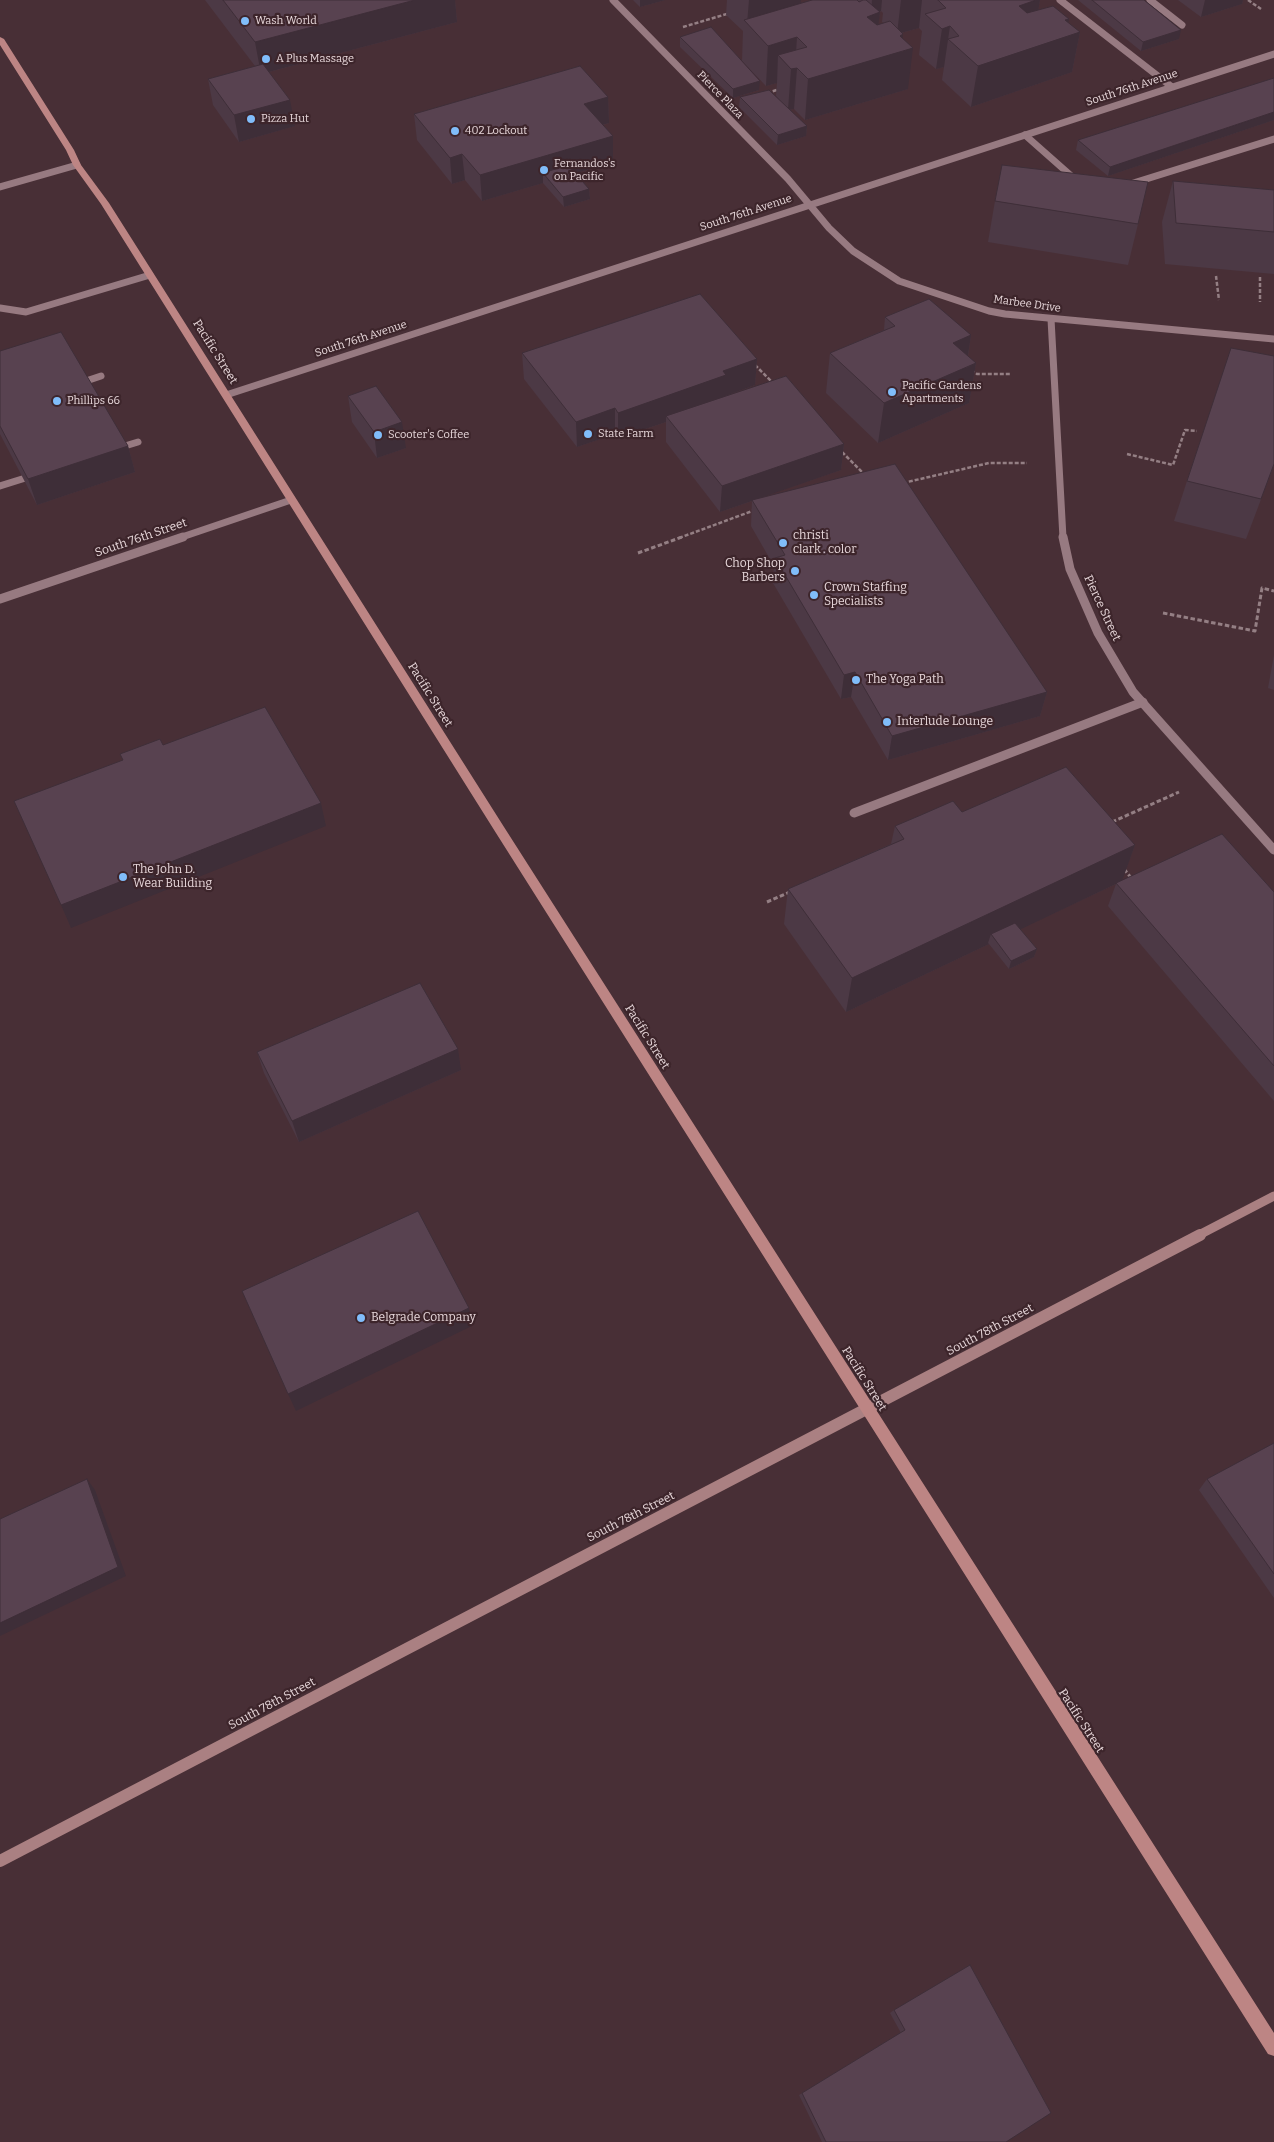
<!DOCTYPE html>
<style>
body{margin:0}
canvas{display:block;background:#482f36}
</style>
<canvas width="1274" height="2142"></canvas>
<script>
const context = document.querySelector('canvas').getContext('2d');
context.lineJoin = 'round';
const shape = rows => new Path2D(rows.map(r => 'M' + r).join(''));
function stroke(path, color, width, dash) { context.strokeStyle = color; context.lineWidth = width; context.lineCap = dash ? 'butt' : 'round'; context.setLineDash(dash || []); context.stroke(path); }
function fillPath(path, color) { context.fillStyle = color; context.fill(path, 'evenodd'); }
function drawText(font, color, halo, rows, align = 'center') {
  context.font = font + ' Bitter,serif'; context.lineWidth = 4.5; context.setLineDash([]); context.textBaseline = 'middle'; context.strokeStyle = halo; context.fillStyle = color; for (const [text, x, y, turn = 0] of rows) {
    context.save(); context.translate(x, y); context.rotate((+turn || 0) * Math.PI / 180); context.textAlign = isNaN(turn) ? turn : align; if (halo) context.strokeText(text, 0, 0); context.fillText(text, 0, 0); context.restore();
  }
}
const pathFar1 = shape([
 [1248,0,1261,9],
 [683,27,730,13],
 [767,93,780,89],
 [1216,276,1219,300],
 [1260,277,1260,302],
 [755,365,774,384],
 [971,370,977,374,1010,374],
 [842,452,864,474],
 [1127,454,1173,465,1185,430,1197,431],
 [903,483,989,463,1027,463],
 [679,538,755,510]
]);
const path = shape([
 [638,553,682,537],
 [1163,613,1255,631,1262,588,1274,591],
 [1112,822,1179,792],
 [1124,869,1132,879],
 [767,902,790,892]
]);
const serviceFar1 = shape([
 [1150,0,1182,25],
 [1025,135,1077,181],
 [1127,185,1274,139],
 [0,187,77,165],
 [0,308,26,312,150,275],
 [77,384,101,376],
 [115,449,138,442],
 [0,486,35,475]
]);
const service = shape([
 [854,813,1143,702]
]);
const minorFar1 = shape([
 [613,0,788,179,829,228,853,251,899,281,989,311,1005,314,1274,339],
 [1060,0,1172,87],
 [1051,319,1063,538],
 [226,395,1274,54],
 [179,538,291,500]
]);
const minor = shape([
 [1063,537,1070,569,1098,633,1133,692,1274,850],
 [0,599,183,537]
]);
const secondaryFar1 = shape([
 [1197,1236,1274,1196]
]);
const secondary = shape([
 [0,1861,1200,1235]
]);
const primary = shape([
 [0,37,4,39,74,150,81,165,109,203,504,827,1274,2033,1274,2056,1268,2054,496,833,101,204,73,165,66,150,0,45,0,37]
]);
const wall = shape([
 [205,0,455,0,457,22,269,72,295,126,239,142,213,105,208,79,255,66],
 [633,0,665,0,640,7],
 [727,0,801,0,801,3,812,0,1040,0,1038,10,1069,19,1068,23,1080,32,1072,72,971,107,942,80,944,67,936,69,919,55,922,31,919,28,901,33,908,89,805,120,794,109,789,110,807,126,806,136,777,145,739,107,740,97,780,101,776,96,777,83,766,86,742,61,743,31,726,15],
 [881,11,883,13,882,22,884,23,878,25,880,12],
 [1078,0,1144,0,1179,39,1141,51],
 [1178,0,1243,0,1242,4,1201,17],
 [680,37,759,90,733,98,680,47],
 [1274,78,1274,120,1108,176,1076,150,1078,140],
 [608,97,609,123,603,125,613,136,613,162,575,173,589,189,590,199,564,207,543,183,482,201,465,180,452,184,417,140,414,114],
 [1173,181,1274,190,1274,274,1165,264,1162,222],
 [995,201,1138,224,1128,265,988,242],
 [885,317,971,335,968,356,976,363,969,403,878,443,826,393,830,353,884,330],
 [0,351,128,446,135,472,37,505,0,434],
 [522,353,757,359,755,385,725,396,844,444,841,470,753,500,1047,692,1040,716,888,760,851,697,841,699,773,583,774,566,751,526,752,501,720,512,666,442,666,422,618,438,615,434,577,447,524,379],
 [348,396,406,448,377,458,352,422],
 [1274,465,1246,539,1174,521,1187,481],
 [1274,655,1274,690,1268,688],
 [962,812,1135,845,1122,880,1274,892,1274,1101,1108,906,1116,884,1020,929,1037,949,1034,957,1009,969,989,944,846,1012,784,924,788,889,891,844,895,826],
 [257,1052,461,1070,299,1142,264,1073],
 [1274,1443,1274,1598,1199,1490,1207,1479],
 [894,2010,1006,2142,822,2142,799,2095,901,2033,890,2013]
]);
const shadedWall = shape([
 [415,0,455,0,457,22,261,74,255,42],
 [640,0,665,0,640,7],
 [749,0,801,0,800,19,747,24],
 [872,0,882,0,881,11,871,14],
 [901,0,922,0,919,28,897,34],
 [1036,0,1040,0,1033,39,1019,6],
 [1205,0,1243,0,1242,4,1201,17],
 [880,12,875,52,867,17],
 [1069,19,1066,37,1080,32,1072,72,971,107,978,66,1065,20],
 [950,26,944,67,936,69,942,29],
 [1181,30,1179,39,1141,51,1143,42],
 [903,34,901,52,913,48,908,89,805,120,808,79,900,36],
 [797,37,795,68,797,68,794,109,788,110,791,69,778,55,777,83,766,86,768,46],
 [760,81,759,90,733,98,733,89],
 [608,97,609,123,584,130,584,104],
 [290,100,295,126,239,142,234,115],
 [1274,112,1274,120,1108,176,1110,167],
 [807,126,806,136,777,145,778,135],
 [613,136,613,162,549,181,543,173,543,183,482,201,480,175],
 [462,154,465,180,452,184,450,158],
 [589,189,590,199,564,207,563,197],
 [971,335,966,368,976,363,969,403,878,443,884,403,953,343],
 [757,359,755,385,725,396,725,401,666,416,666,422,618,438,618,413,723,371],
 [615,408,615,434,577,447,576,422],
 [402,422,406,448,377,458,374,432],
 [844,444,841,470,720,512,722,486],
 [128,446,135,472,37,505,28,479],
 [855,672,851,697,841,699,844,675],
 [1047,692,1040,716,888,760,892,736],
 [321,803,326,826,71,928,61,905],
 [1135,845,1122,881,996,941,991,934,988,943,989,944,846,1012,852,978],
 [1037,949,1034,957,1009,969,1011,961],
 [458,1049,461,1070,299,1142,292,1121],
 [469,1308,472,1326,296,1411,288,1394],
 [87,1479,95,1490,126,1576,0,1636,0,1623]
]);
const building = shape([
 [223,0,415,0,255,42,223,0],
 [812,0,857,0,859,2,863,0,866,0,880,12,867,17,877,25,890,21,903,34,900,36,913,48,808,79,797,68,791,69,778,55,807,47,797,37,768,46,744,20,812,0],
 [938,0,1036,0,1019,6,1027,13,1053,6,1069,19,1065,20,1080,32,978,66,948,39,959,36,950,26,942,29,925,14,946,8,938,0],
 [1092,0,1144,0,1181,30,1143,42,1092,0],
 [711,27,760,81,733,89,680,37,711,27],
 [263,64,290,100,234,115,208,79,263,64],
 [580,66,608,97,584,104,613,136,480,175,462,154,450,158,414,114,580,66],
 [1274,78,1274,112,1110,167,1078,140,1274,78],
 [769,90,807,126,778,135,740,97,769,90],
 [568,165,589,189,563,197,543,173,568,165],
 [1002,165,1148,182,1138,224,995,201,1002,165],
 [1173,181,1274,190,1274,232,1176,223,1173,181],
 [700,294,757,359,723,371,726,375,618,413,615,408,576,422,522,353,700,294],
 [929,299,971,335,953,343,976,363,884,403,830,353,895,326,885,317,929,299],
 [61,332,128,446,28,479,0,426,0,351,61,332],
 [1231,348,1274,356,1274,464,1261,499,1187,481,1231,348],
 [786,376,844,444,722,486,666,416,786,376],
 [376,386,402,422,374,432,348,396,376,386],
 [895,464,1047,692,892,736,855,672,844,675,775,558,785,555,752,500,895,464],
 [265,707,321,803,61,905,14,801,123,760,120,754,160,739,163,745,265,707],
 [1066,767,1135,845,852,978,788,889,904,839,895,826,921,815,953,801,962,812,1066,767],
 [1222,834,1274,892,1274,1066,1116,883,1222,834],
 [1015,923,1037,949,1011,961,991,934,1015,923],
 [420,983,458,1049,292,1121,257,1052,420,983],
 [418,1211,469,1308,288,1394,242,1291,418,1211],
 [1274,1443,1274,1574,1207,1479,1274,1443],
 [87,1479,118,1567,0,1623,0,1519,87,1479],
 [970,1965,1051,2113,1006,2142,826,2142,802,2093,905,2030,894,2010,970,1965]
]);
const markers = [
 [245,21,5,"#80bdfa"],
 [266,59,5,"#80bdfa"],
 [251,119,5,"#80bdfa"],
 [455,131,5,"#80bdfa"],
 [544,170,5,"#80bdfa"],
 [892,392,5,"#80bdfa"],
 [57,401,5,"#80bdfa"],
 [588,434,5,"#80bdfa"],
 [378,435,5,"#80bdfa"],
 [783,543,5,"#80bdfa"],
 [795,571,5,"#80bdfa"],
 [814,595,5,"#80bdfa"],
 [856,680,5,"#80bdfa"],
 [887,722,5,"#80bdfa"],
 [123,877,5,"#80bdfa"],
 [361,1318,5,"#80bdfa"]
];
const farPoinames = [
 ["Wash World",255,21],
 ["A Plus Massage",276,59],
 ["Pizza Hut",261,119],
 ["402 Lockout",465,131],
 ["Fernandos's",554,164],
 ["on Pacific",554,177],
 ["Pacific Gardens",902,386],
 ["Apartments",902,399],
 ["Phillips 66",67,401],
 ["State Farm",598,434],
 ["Scooter's Coffee",388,435]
];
const farStreetnames = [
 ["South 76th Avenue",1132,88,-18],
 ["Pierce Plaza",720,95,46],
 ["South 76th Avenue",746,213,-18],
 ["Marbee Drive",1027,304,8],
 ["South 76th Avenue",361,339,-18]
];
const streetNames = [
 ["Pacific Street",215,352,58],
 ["South 76th Street",141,538,-19],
 ["Pierce Street",1102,608,65],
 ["Pacific Street",430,695,58],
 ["Pacific Street",647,1037,58],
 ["South 78th Street",990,1330,-28],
 ["Pacific Street",864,1379,58],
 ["South 78th Street",631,1517,-27],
 ["South 78th Street",272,1704,-28],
 ["Pacific Street",1081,1721,57]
];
const poiNames = [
 ["christi",793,536],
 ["clark . color",793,550],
 ["Chop Shop",785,564,"right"],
 ["Barbers",785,578,"right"],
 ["Crown Staffing",824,588],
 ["Specialists",824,602],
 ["The Yoga Path",866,680],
 ["Interlude Lounge",897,722],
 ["The John D.",133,870],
 ["Wear Building",133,884],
 ["Belgrade Company",371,1318]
];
stroke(pathFar1, '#947f84', 2.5, [4, 2]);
stroke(path, '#947f84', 3, [4.5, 2.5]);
stroke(serviceFar1, '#977a81', 7);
stroke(service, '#977a81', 9);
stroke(minorFar1, '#977a81', 7);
stroke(minor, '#977a81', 9);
stroke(secondaryFar1, '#aa8082', 9);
stroke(secondary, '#aa8082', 12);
fillPath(primary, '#bd8584');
fillPath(wall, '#4c3945');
fillPath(shadedWall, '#3e2e38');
fillPath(building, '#584250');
stroke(building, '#3e2e38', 1);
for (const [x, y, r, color] of markers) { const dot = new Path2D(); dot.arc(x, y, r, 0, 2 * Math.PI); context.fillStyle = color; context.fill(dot); stroke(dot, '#3d252b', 2); }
drawText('11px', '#e7d7da', '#3d252b', farPoinames, 'left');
drawText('11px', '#e7d7da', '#3d252b', farStreetnames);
drawText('12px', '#e7d7da', '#3d252b', streetNames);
drawText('12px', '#e7d7da', '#3d252b', poiNames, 'left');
</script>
